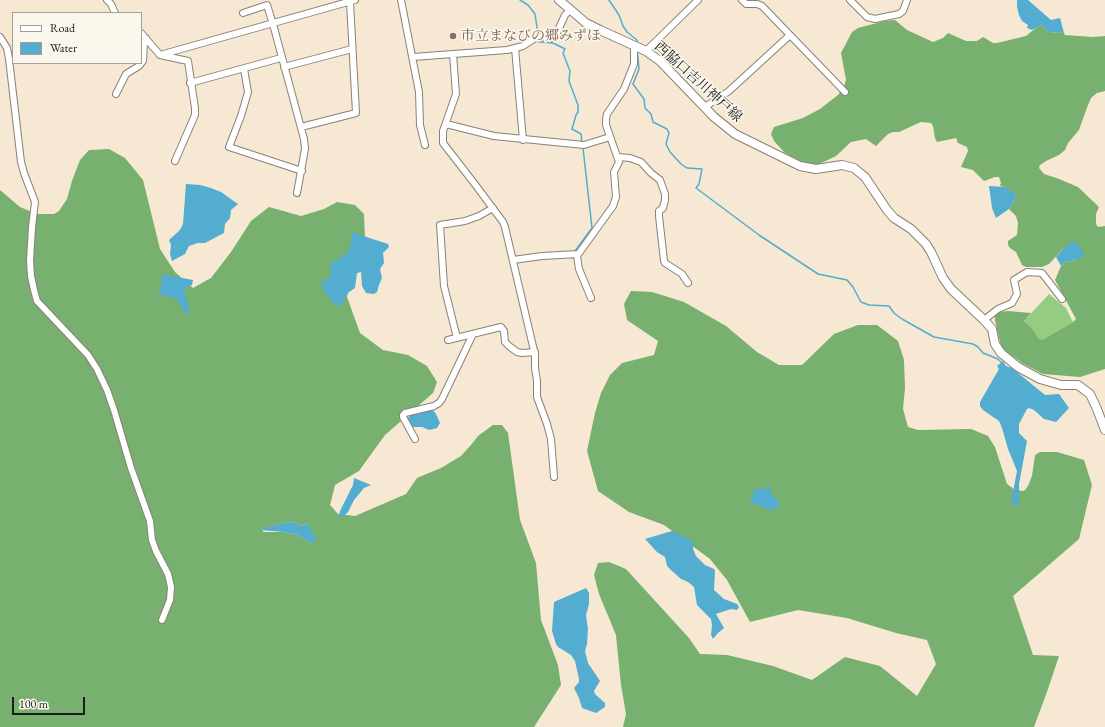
<!DOCTYPE html>
<meta charset="utf-8">
<style>
body{margin:0}
#map{position:relative;width:1105px;height:727px;overflow:hidden;background:#f6e8d2;font-family:"EB Garamond",serif}
canvas{display:block}
.legend{position:absolute;left:12px;top:12px;width:130px;height:52px;box-sizing:border-box;background:#fbf7ec;border:1px solid #a29f99;margin:0;padding:5px 7px;list-style:none;font-size:12px;color:#1c1c1c}
.legend li{display:flex;align-items:center;gap:8px;height:20px}
.legend b{width:20px;border:1px solid #a29f99}
.scale{position:absolute;left:12px;top:697px;width:73px;height:18px;box-sizing:border-box;border:2px solid #1c1c1c;border-top:0;padding-left:5px;font-size:12px;line-height:14px;white-space:nowrap;color:#1c1c1c;-webkit-text-stroke:3px #fbf7ec;paint-order:stroke}
</style>
<div id="map">
<canvas width="1105" height="727"></canvas>
<ul class="legend">
<li><b style="height:5px;background:#fff"></b>Road</li>
<li><b style="height:11px;background:#52add0"></b>Water</li>
</ul>
<div class="scale">100 m</div>
</div>
<script>
const context = document.querySelector('canvas').getContext('2d');
context.lineJoin = 'round';
function fillPath(path, color) { context.fillStyle = color; context.fill(path, 'evenodd'); }
const shape = rows => new Path2D(rows.map(r => 'M' + r).join(''));
function stroke(path, color, width, dash) { context.strokeStyle = color; context.lineWidth = width; context.lineCap = dash ? 'butt' : 'round'; context.setLineDash(dash || []); context.stroke(path); }
function drawText(font, color, halo, rows, align = 'center') {
  context.font = font + ' "EB Garamond","Noto Serif JP",serif'; context.lineWidth = 3.5; context.setLineDash([]); context.textBaseline = 'middle'; context.strokeStyle = halo; context.fillStyle = color; for (const [text, x, y, turn = 0] of rows) {
    context.save(); context.translate(x, y); context.rotate((+turn || 0) * Math.PI / 180); context.textAlign = isNaN(turn) ? turn : align; if (halo) context.strokeText(text, 0, 0); context.fillText(text, 0, 0); context.restore();
  }
}
const green = shape([
 [1049,294,1066,308,1073,322,1043,341,1039,339,1032,328,1024,321]
]);
const forest = shape([
 [895,20,907,30,933,42,943,38,948,33,966,41,977,41,983,37,993,43,997,43,1026,36,1037,27,1042,25,1048,32,1064,33,1065,35,1093,37,1105,36,1105,91,1097,93,1091,98,1088,105,1079,130,1068,143,1065,150,1059,155,1046,161,1040,165,1039,168,1044,174,1059,179,1078,187,1099,207,1096,214,1096,224,1098,227,1105,226,1105,369,1080,377,1043,374,1022,363,1003,349,1001,346,995,320,995,316,1000,312,1008,311,1031,313,1024,321,1032,328,1039,339,1043,340,1073,322,1076,319,1055,280,1061,266,1065,262,1076,260,1063,249,1049,264,1042,267,1026,267,1022,265,1016,252,1010,248,1008,245,1008,241,1017,235,1018,223,1016,216,1009,209,1016,198,1005,187,1000,186,1001,183,999,177,995,177,984,181,973,170,961,167,968,151,967,147,958,143,956,138,937,142,935,138,933,126,931,123,921,122,899,132,893,132,888,134,876,146,866,139,851,142,836,156,819,164,811,164,800,161,785,153,774,141,771,134,774,127,803,118,820,109,838,95,844,87,846,80,841,53,852,32,858,28,885,21],
 [109,149,125,158,143,180,160,249,175,272,193,288,211,278,231,252,251,221,269,207,301,216,324,209,337,202,355,205,364,214,365,240,350,276,347,297,360,333,383,350,408,355,427,366,437,382,433,393,385,435,359,471,335,485,330,505,338,514,355,516,406,494,417,478,441,468,461,456,471,445,478,436,493,425,502,425,508,433,520,520,536,563,541,620,558,665,561,685,534,727,0,727,0,190,20,207,37,214,54,214,59,211,67,199,72,181,80,160,89,150],
 [289,522,296,523,301,526,307,523,312,543,309,542,298,535,284,532,264,532,261,529],
 [631,291,652,292,684,302,726,326,757,352,779,365,802,365,834,334,858,325,877,325,898,341,904,360,905,388,903,409,908,427,918,430,971,429,988,436,995,447,1007,484,1015,490,1024,491,1028,486,1032,476,1035,455,1040,452,1057,452,1084,460,1092,485,1079,539,1013,596,1033,655,1059,656,1048,689,1034,727,623,727,626,714,621,685,616,635,599,594,594,575,598,563,609,562,626,569,689,638,700,654,727,655,773,666,812,680,845,657,880,666,917,696,936,664,927,640,896,633,847,618,798,610,750,622,727,580,710,559,664,525,629,512,598,491,587,451,595,413,601,393,610,375,622,363,654,355,658,341,627,320,624,304]
]);
const water = shape([
 [1017,0,1028,0,1051,20,1060,18,1064,33,1048,32,1042,25,1037,27,1032,30,1027,28,1028,25,1022,21,1019,15,1017,7],
 [186,184,200,185,211,188,221,192,238,204,231,210,230,218,225,224,224,233,205,243,198,243,189,246,185,254,172,261,170,254,171,245,169,240,180,230,183,224],
 [989,186,1005,187,1016,195,1016,198,1009,209,996,218,992,208],
 [351,232,388,244,389,247,383,253,384,263,380,269,382,278,379,285,377,292,374,294,366,293,362,286,361,272,357,273,355,288,349,292,345,297,343,304,336,306,324,291,321,284,323,281,329,278,331,274,330,267,331,263,341,258,349,251,352,236],
 [1073,242,1075,242,1079,245,1084,256,1076,260,1065,262,1061,266,1056,257,1063,249],
 [162,274,193,280,192,285,187,287,185,290,185,296,189,308,189,315,186,314,177,299,158,294,161,287],
 [1003,361,1006,366,1012,368,1045,395,1059,394,1069,408,1056,422,1044,419,1034,410,1029,408,1027,409,1019,424,1019,433,1027,441,1019,484,1019,497,1018,507,1011,503,1017,471,1008,449,1002,428,999,421,983,410,980,406,980,402,999,369,997,366],
 [431,408,436,414,440,423,437,428,429,430,422,427,412,427,409,425,407,420,410,415],
 [354,478,371,485,364,488,354,500,348,512,344,516,341,517,339,516,340,511,353,485],
 [770,487,772,495,780,503,778,508,774,508,769,511,764,507,750,502,755,489,764,489],
 [289,522,296,523,301,526,307,523,315,536,316,541,312,543,309,542,298,535,284,532,260,530,263,528],
 [672,531,694,542,693,549,696,556,705,565,714,569,715,571,714,590,724,599,737,604,739,607,737,610,731,609,716,614,724,628,718,633,713,639,711,635,712,625,711,619,697,605,694,587,688,582,681,579,671,570,667,566,665,557,657,552,645,539],
 [586,588,589,593,589,604,586,615,588,629,587,644,585,651,588,663,600,681,594,691,595,694,605,703,605,707,596,713,582,708,579,698,574,688,579,682,579,679,575,661,571,655,558,647,556,644,552,631,554,602]
]);
const stream = shape([
 [520,0,528,5,535,14,538,34],
 [609,0,619,15,623,26,627,32,637,40,637,44],
 [538,38,539,42,553,43,565,49,563,53,570,71,569,81,578,105,578,112,576,115,572,129,581,134,582,144],
 [637,49,639,69,633,84,644,99,645,108,651,114,653,122,667,129,669,133,666,144,670,152,681,164,687,168,702,169,699,184,696,188,759,235,818,274,847,280,853,287,861,302,869,305,889,306,894,313,902,319,934,337,973,344,978,347,983,353,998,359,1002,363],
 [575,251,592,228,583,148]
]);
const minor = shape([
 [107,0,111,4,115,13],
 [401,0,419,92,420,125,425,145],
 [742,0,746,4,757,4,762,6,845,92],
 [850,0,867,17,875,19,899,14,903,11,907,0],
 [243,13,267,5,273,24,304,139,305,149,297,193],
 [141,33,160,55,188,61,195,108,195,115,175,161],
 [0,37,7,48,9,59,21,162,24,173,35,202,32,227,30,261,31,276,34,290,37,301,88,355,97,369,107,390,114,410,131,468,150,521,152,540,156,551,168,574,171,587,170,600,162,620],
 [515,48,523,140],
 [646,51,698,0],
 [453,54,456,94,443,131,443,143,474,183,503,222,505,227,535,355,535,368,537,381,537,397,547,424,551,439,554,477],
 [160,55,355,0],
 [413,57,507,50,523,46,537,37,552,38,556,35,565,15,570,10],
 [284,67,352,49],
 [244,69,248,92,241,116,229,147,302,171],
 [190,83,281,58],
 [116,94,126,74,139,66,143,61,144,44,146,38],
 [705,107,729,91,790,35],
 [446,124,494,136,584,145,610,137],
 [301,127,356,113,350,2],
 [618,157,630,158,641,162,651,173,660,180,665,194,665,200,663,208,659,211,659,216,664,261,665,263,682,274,688,283],
 [513,260,542,256,578,254],
 [591,298,579,269,577,256,613,206,616,197,614,172,619,162,606,125,606,119,607,114,624,89,634,64,634,46],
 [984,320,998,309,1012,303,1017,294,1014,280,1027,272,1042,273,1062,299],
 [457,338,444,286,440,225,465,221,479,216,493,208],
 [448,340,501,327,504,331,505,342,509,346,517,352,522,353,535,352],
 [415,439,403,417,403,415,405,413,434,406,439,403,442,399,473,334]
]);
const major = shape([
 [559,0,586,23,600,30,646,51,660,61,714,117,735,134,800,166,816,169,842,165,854,168,860,173,865,177,887,210,894,218,911,229,926,244,931,252,943,278,951,289,984,320,992,329,995,344,1001,353,1018,367,1040,379,1061,385,1078,385,1090,394,1097,409,1105,430]
]);
const markers = [
 [453,36,4,"#8d6e63"]
];
const educationNames = [
 ["市立まなびの郷みずほ",461,36]
];
const streetNames = [
 ["西脇口吉川神戸線",698,82,42]
];
fillPath(green, '#94cd81');
fillPath(forest, '#77b06f');
fillPath(water, '#52add0');
stroke(stream, '#52add0', 1.5);
stroke(minor, '#898277', 8);
stroke(major, '#898277', 10);
stroke(minor, '#fff', 6);
stroke(major, '#fff', 8);
for (const [x, y, r, color] of markers) { const dot = new Path2D(); dot.arc(x, y, r, 0, 2 * Math.PI); context.fillStyle = color; context.fill(dot); stroke(dot, '#fbf7ec', 1.5); }
drawText('14px', '#785e54', '#fbf7ec', educationNames, 'left');
drawText('14px', '#1c1c1c', '#fbf7ec', streetNames);
</script>
